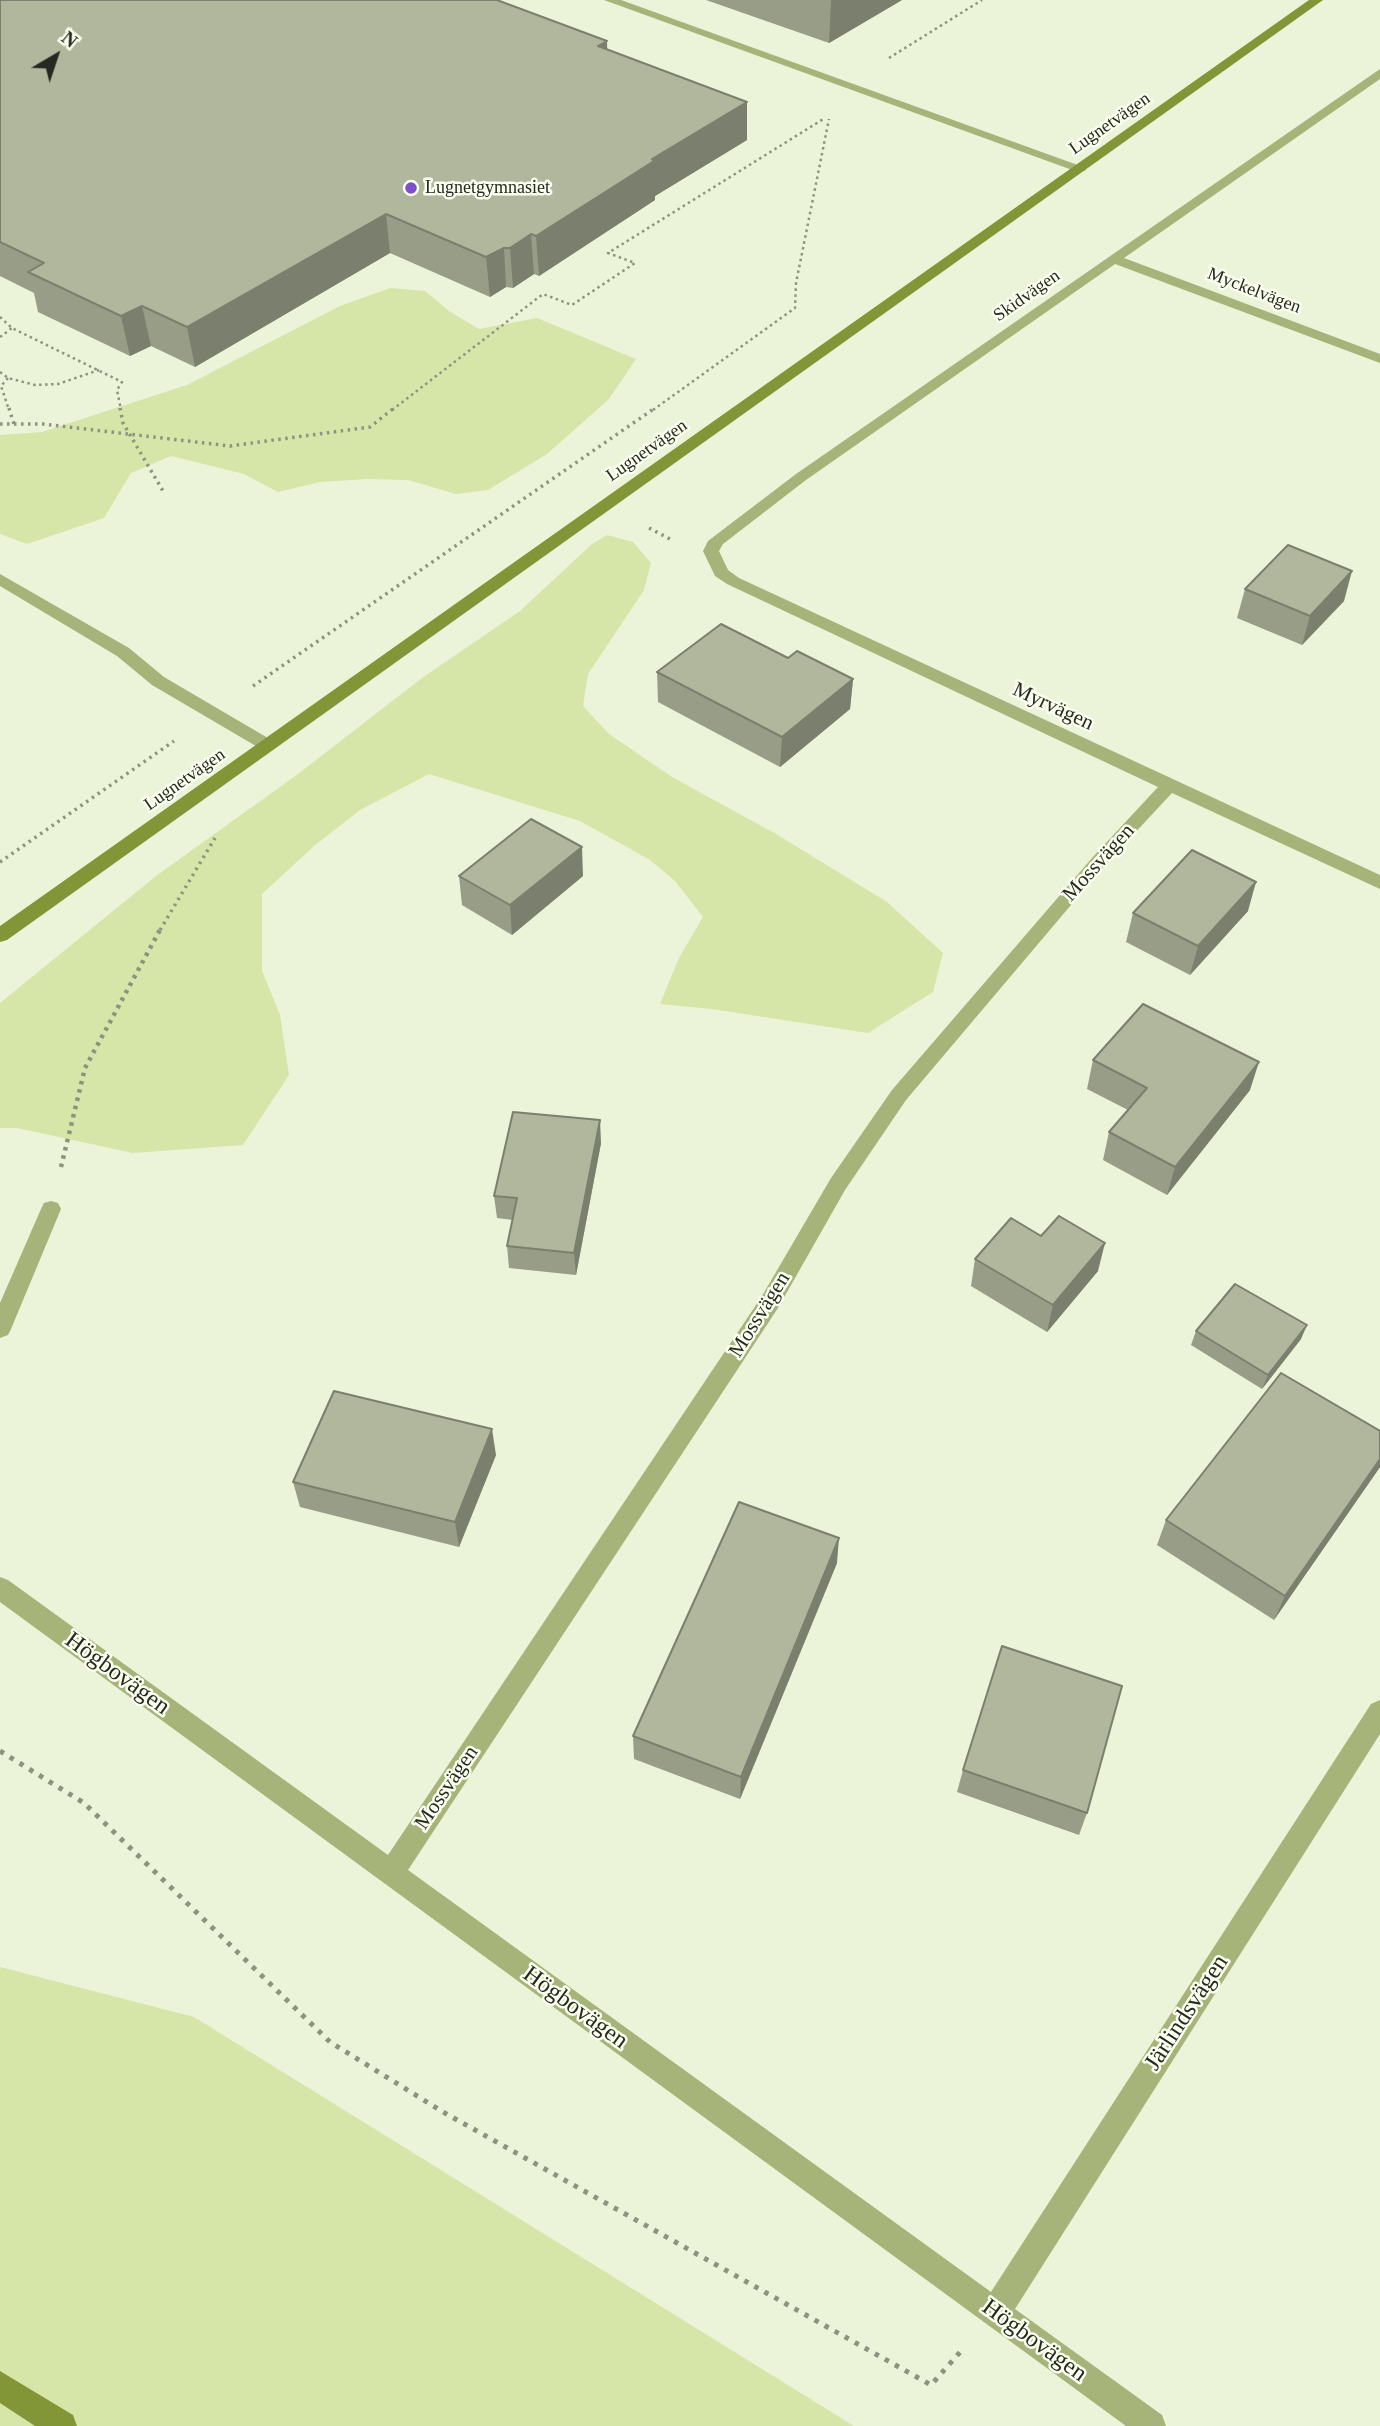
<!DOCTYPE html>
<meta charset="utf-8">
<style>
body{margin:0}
#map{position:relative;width:1380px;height:2426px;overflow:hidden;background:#ebf3d8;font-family:"Times New Roman",serif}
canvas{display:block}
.north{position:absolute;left:21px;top:21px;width:70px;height:70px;-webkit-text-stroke:5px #faffef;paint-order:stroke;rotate:39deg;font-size:19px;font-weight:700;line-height:28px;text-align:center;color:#26291f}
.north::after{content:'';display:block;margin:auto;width:24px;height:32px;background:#26291f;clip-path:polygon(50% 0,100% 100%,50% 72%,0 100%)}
</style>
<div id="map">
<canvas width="1380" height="2426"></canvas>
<div class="north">N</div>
</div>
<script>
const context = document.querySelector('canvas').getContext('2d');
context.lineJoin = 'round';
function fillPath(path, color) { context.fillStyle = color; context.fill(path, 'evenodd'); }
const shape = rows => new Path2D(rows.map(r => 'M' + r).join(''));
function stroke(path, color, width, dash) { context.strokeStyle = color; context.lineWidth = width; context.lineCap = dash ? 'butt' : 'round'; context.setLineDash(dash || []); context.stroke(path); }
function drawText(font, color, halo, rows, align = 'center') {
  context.font = font + ' "Times New Roman",serif'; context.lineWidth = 5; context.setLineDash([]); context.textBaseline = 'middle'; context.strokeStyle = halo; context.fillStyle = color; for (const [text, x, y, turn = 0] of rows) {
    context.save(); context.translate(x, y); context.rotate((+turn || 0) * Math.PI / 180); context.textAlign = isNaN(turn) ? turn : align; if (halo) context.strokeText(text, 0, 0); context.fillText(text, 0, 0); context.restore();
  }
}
const green = shape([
 [390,288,425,291,449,311,479,329,537,318,636,359,609,399,547,454,488,490,456,494,408,480,367,479,320,482,278,492,244,474,171,456,131,473,104,518,27,544,0,534,0,435,42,432,187,385,340,306],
 [607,535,633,542,651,563,644,590,588,674,583,706,609,734,672,777,776,834,887,902,943,953,933,992,868,1033,712,1009,660,1004,679,958,703,917,675,881,650,860,580,821,429,774,360,810,314,846,262,894,262,971,280,1015,289,1075,243,1145,133,1153,17,1128,0,1128,0,1003,156,876,298,774,422,678,520,611,592,544],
 [0,1967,194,2017,854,2426,0,2426]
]);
const pathFar3 = shape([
 [889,58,982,0],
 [0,317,12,328,122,382,117,390,121,410],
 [0,337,12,328],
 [0,372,8,378,35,385,58,384,99,370],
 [8,378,1,386,9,410],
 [392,410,543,294,572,305,635,263,608,253,825,118],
 [653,410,795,308,796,283,829,119]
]);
const pathFar2 = shape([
 [9,408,14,424],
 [120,408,123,423,163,491],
 [0,424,43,424,230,446,370,427,394,408],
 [649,528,672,540],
 [253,686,655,408],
 [0,862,174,741],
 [160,930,215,838]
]);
const pathFar1 = shape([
 [61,1167,85,1068,161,928]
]);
const path = shape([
 [0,1751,84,1803,330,2042,443,2112,931,2385,961,2351]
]);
const lane = shape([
 [604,0,621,0,1086,168,1085,171,1075,171,604,0],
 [0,574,129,648,164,677,273,741,276,745,267,751,261,749,152,685,117,656,0,586,0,574],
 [51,1201,58,1203,61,1209,11,1329,8,1335,0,1338,0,1303,41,1209,44,1203,51,1201]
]);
const street = shape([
 [1380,69,1380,79,1124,258,1380,354,1380,363,1115,264,806,480,723,544,719,551,728,570,739,578,1380,875,1380,889,1172,793,1104,866,906,1100,845,1190,778,1308,408,1870,991,2292,1371,1704,1380,1700,1380,1734,1015,2309,1162,2415,1166,2426,1126,2426,0,1602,0,1577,8,1580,388,1855,762,1296,831,1178,892,1090,1092,858,1158,787,727,584,715,576,703,551,708,541,796,474,1380,69]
]);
const secondary = shape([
 [1309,0,1323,0,7,940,0,942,0,926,1309,0],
 [0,2371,73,2415,77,2426,35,2426,0,2403,0,2371]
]);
const wall = shape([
 [0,0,607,41,607,49,747,140,655,196,655,200,539,276,534,274,513,288,506,287,490,297,390,253,195,367,151,346,130,356,38,312,34,293,0,276],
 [706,0,902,0,829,43],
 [1245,589,1344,601,1302,645,1237,618],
 [788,658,853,679,850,709,780,767,658,702,657,672],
 [459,876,583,876,512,935,462,905],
 [1248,911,1190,975,1126,942,1133,913],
 [1093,1060,1250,1090,1167,1195,1103,1160,1109,1132,1128,1110,1087,1089],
 [601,1143,576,1275,509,1268,507,1246,513,1220,497,1218,494,1196],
 [975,1259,1098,1271,1047,1332,971,1286],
 [1196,1331,1301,1339,1262,1389,1191,1345],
 [1380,1431,1380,1467,1274,1620,1157,1545,1166,1520],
 [496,1455,459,1547,300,1507,293,1482],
 [837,1563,740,1799,634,1759,633,1736],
 [963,1770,1087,1813,1079,1835,957,1792]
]);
const shadedWall = shape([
 [831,0,902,0,829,43],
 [607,41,608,79,598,46],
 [747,102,747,140,655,196,655,200,539,276,536,236,652,159],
 [386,214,390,253,195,367,187,327],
 [531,234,534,274,513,288,510,248],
 [504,248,506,287,490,297,486,257],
 [142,306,151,346,130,356,121,316],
 [1352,571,1344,601,1302,645,1310,616],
 [853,679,850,709,780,767,782,737],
 [582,847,583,876,512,935,510,905],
 [1256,882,1248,911,1190,975,1198,946],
 [1259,1062,1250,1090,1167,1195,1175,1167],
 [600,1120,601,1143,576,1275,574,1253],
 [1105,1243,1098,1271,1047,1332,1053,1305],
 [1307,1325,1301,1339,1262,1389,1268,1375],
 [492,1429,496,1455,459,1547,455,1522],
 [1380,1459,1380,1467,1274,1620,1285,1596],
 [839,1538,837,1563,740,1799,741,1777]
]);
const building = shape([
 [0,0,497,0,607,41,598,46,747,102,652,159,654,161,536,236,531,234,510,248,504,248,486,257,386,214,187,327,142,306,121,316,28,272,44,263,0,242,0,0],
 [1288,545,1352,571,1310,616,1245,589,1288,545],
 [721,624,788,658,797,651,853,679,782,737,657,672,721,624],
 [531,819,582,847,510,905,459,876,531,819],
 [1192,850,1256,882,1198,946,1133,913,1192,850],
 [1143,1004,1259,1062,1175,1167,1109,1132,1147,1088,1093,1060,1143,1004],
 [513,1112,600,1120,574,1253,507,1246,517,1198,494,1196,513,1112],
 [1059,1216,1105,1243,1053,1305,975,1259,1011,1218,1041,1236,1059,1216],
 [1235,1284,1307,1325,1268,1375,1196,1331,1235,1284],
 [1281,1373,1380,1431,1380,1459,1285,1596,1166,1520,1281,1373],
 [334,1391,492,1429,455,1522,293,1482,334,1391],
 [739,1502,839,1538,741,1777,633,1736,739,1502],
 [1002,1646,1122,1686,1087,1813,963,1770,1002,1646]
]);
const markers = [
 [411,188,7,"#814fc7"]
];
const farStreetnames = [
 ["Lugnetvägen",1110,124,-35],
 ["Myckelvägen",1254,291,21],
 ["Skidvägen",1027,296,-35],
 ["Lugnetvägen",647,451,-35],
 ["Lugnetvägen",185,780,-35]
];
const farPoinames = [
 ["Lugnetgymnasiet",425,188]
];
const streetNames = [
 ["Myrvägen",1053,707,25],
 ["Mossvägen",1099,863,-48],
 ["Mossvägen",760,1315,-58],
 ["Mossvägen",447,1788,-56]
];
const nearStreetnames = [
 ["Högbovägen",117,1674,36],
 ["Högbovägen",575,2008,36],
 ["Järlindsvägen",1187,2013,-57],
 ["Högbovägen",1034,2341,36]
];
fillPath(green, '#d6e6a9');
stroke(pathFar3, '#8e9380', 2.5, [2.5, 3.5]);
stroke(pathFar2, '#8e9380', 3.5, [2.5, 4.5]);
stroke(pathFar1, '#8e9380', 4.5, [3.5, 5]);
stroke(path, '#8e9380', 5, [4.5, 7]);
fillPath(lane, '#a6b47a');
fillPath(street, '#a6b47a');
fillPath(secondary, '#839637');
fillPath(wall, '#979d87');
fillPath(shadedWall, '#7b806e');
fillPath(building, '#b0b79d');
stroke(building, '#7b806e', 2);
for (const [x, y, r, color] of markers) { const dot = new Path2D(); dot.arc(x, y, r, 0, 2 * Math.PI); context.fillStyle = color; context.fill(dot); stroke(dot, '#faffef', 2.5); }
drawText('18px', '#26291f', '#faffef', farStreetnames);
drawText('18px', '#26291f', '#faffef', farPoinames, 'left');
drawText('21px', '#26291f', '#faffef', streetNames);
drawText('24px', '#26291f', '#faffef', nearStreetnames);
</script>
